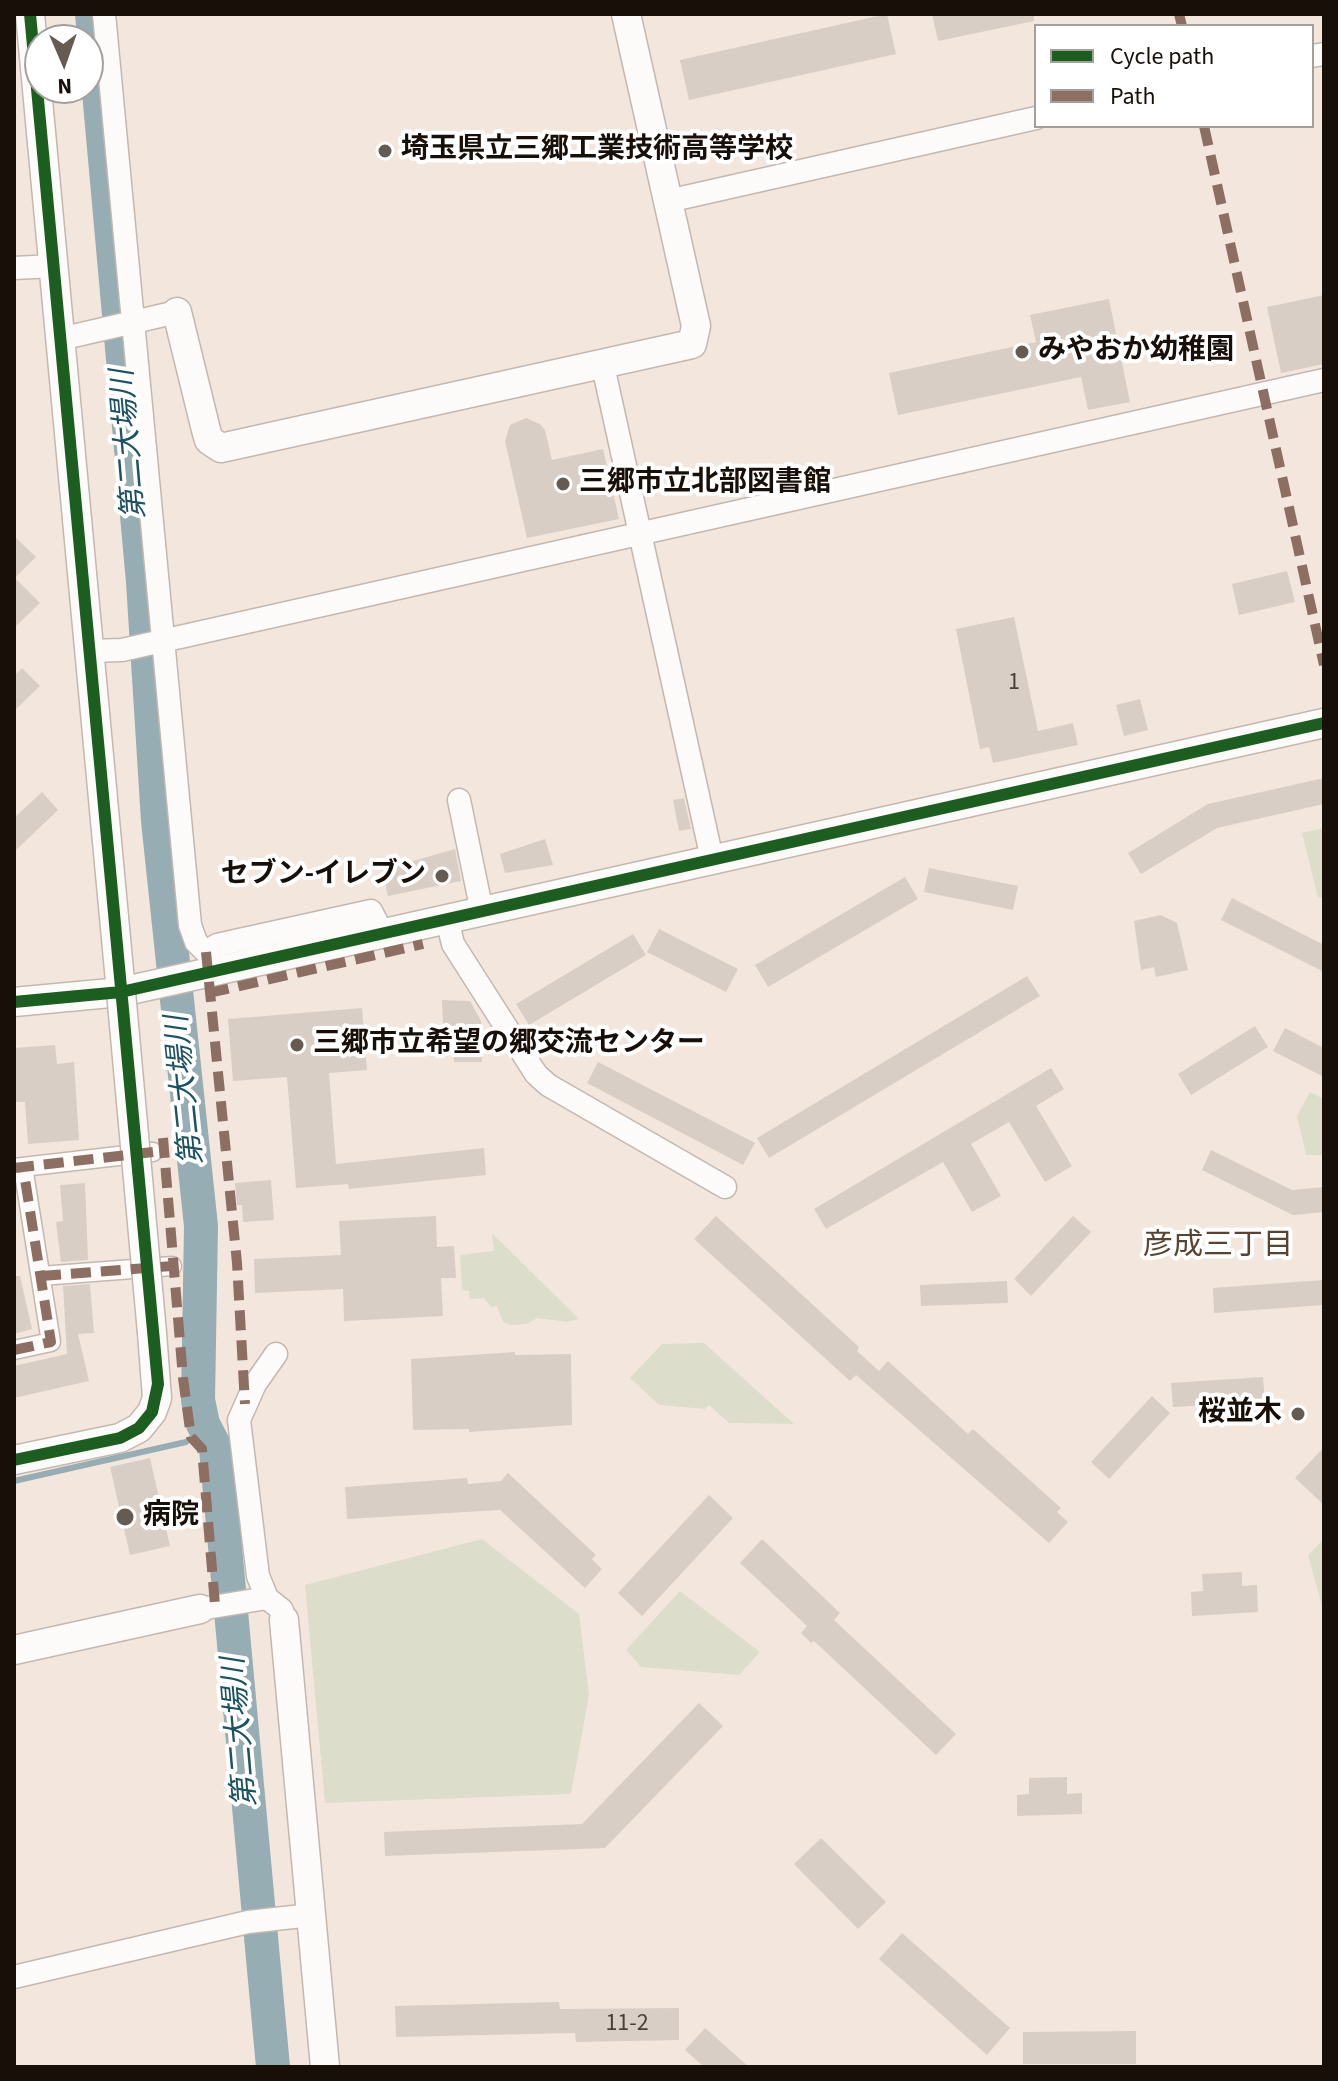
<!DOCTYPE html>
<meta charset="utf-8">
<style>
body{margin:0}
#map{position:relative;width:1338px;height:2081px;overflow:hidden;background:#f3e7dd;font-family:"Source Sans 3",sans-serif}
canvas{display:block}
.frame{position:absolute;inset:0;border:16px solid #180f08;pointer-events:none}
.legend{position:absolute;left:1034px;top:24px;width:280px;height:104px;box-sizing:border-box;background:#fff;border:2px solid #a39f9c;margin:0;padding:10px 14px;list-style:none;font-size:24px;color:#180f08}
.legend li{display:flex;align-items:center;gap:16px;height:40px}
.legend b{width:40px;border:2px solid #a39f9c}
.north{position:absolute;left:24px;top:24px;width:80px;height:80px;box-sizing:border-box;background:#fff;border:2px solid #a39f9c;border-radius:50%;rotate:178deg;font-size:22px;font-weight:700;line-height:32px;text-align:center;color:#180f08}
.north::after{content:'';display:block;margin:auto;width:28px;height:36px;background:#655b53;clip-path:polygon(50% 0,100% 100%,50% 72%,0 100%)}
</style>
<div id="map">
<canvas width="1338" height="2081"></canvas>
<div class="frame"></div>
<ul class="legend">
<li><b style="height:10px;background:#1b5e20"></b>Cycle path</li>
<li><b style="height:10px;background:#8d6e63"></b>Path</li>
</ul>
<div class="north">N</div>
</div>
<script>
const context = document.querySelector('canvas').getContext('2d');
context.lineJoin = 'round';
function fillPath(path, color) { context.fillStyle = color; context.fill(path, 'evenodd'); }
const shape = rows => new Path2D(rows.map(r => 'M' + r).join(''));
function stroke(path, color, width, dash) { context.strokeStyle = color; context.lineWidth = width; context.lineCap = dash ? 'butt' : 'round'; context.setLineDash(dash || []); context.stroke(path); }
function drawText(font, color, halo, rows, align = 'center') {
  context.font = font + ' "Source Sans 3","Noto Sans JP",sans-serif'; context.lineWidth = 8; context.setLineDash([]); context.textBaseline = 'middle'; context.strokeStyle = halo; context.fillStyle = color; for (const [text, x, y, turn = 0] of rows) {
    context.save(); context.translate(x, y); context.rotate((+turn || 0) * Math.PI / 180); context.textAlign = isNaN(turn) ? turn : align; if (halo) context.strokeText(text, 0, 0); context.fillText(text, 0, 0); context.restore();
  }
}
const green = shape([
 [1324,828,1324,896,1318,898,1302,833],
 [1310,1092,1324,1099,1324,1155,1306,1155,1297,1116],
 [492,1233,579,1319,567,1322,537,1318,527,1324,510,1325,503,1322,497,1306,491,1307,484,1298,470,1299,469,1291,462,1290,460,1255,494,1251],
 [704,1343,794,1424,729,1423,709,1405,705,1409,659,1405,630,1378,662,1344],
 [482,1539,579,1614,589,1695,571,1794,325,1803,305,1585],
 [1324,1539,1324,1613,1308,1555],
 [680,1591,760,1652,739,1675,641,1667,626,1650]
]);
const stream = shape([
 [14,1481,186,1442,206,1429]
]);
const river = shape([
 [92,14,143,582,158,821,201,1226,198,1400,203,1424,216,1449,273,2067]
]);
const building = shape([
 [887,14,896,54,689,100,680,60],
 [932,14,1034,14,1034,21,938,41],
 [1324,295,1324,364,1281,373,1267,307],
 [1109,299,1130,402,1088,410,1081,377,898,415,889,373,1036,342,1030,315],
 [526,418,540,424,545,430,552,460,603,449,619,519,527,538,505,441,510,425],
 [14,536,36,557,15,578,40,603,14,628],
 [1287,571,1295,602,1239,615,1232,584],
 [1014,617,1038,731,1073,723,1078,745,993,763,989,747,980,749,956,629],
 [22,668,40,686,14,711,14,676],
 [1140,699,1148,730,1124,736,1116,705],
 [1324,778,1324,804,1217,828,1141,874,1128,853,1208,804],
 [42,792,58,810,14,852,14,818],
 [684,798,691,829,679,831,673,800],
 [545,839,553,865,505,873,500,854],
 [455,849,461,881,388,896,382,870],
 [929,868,1018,886,1013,910,924,892],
 [905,877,918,899,768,987,755,965],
 [1232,898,1324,945,1324,972,1221,920],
 [1161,915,1177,923,1188,970,1156,977,1154,967,1141,970,1134,921],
 [659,929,738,969,726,992,647,952],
 [633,934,646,955,529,1025,516,1004],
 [1027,976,1040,996,769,1158,757,1138],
 [442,1000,470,1001,481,1021,482,1062,454,1062,453,1048,444,1049],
 [362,1008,367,1070,329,1073,336,1164,484,1148,486,1175,349,1189,348,1184,296,1188,287,1077,233,1081,228,1019],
 [1255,1026,1268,1047,1191,1095,1178,1074],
 [1285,1028,1324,1048,1324,1077,1273,1051],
 [55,1045,57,1064,74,1062,79,1140,28,1144,25,1102,15,1102,14,1048],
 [598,1062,755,1143,743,1165,587,1083],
 [1051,1068,1064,1089,1036,1106,1072,1166,1045,1182,1009,1122,971,1144,1001,1196,972,1212,943,1162,826,1229,814,1209],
 [1211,1150,1292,1190,1324,1187,1324,1212,1293,1215,1202,1170],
 [271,1180,274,1220,243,1222,242,1205,237,1205,235,1183],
 [85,1183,88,1260,61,1262,56,1222,63,1221,60,1185],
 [436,1216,437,1247,454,1246,456,1278,441,1278,443,1316,344,1321,343,1289,255,1293,254,1259,341,1255,339,1221],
 [716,1216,859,1347,857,1351,879,1371,888,1361,968,1434,973,1429,1061,1508,1057,1512,1068,1522,1049,1543,856,1375,850,1381,694,1239],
 [1073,1216,1091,1232,1031,1296,1014,1279],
 [14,1276,20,1276,32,1329,14,1334],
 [1324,1280,1324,1305,1214,1313,1213,1288],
 [1007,1281,1008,1303,921,1306,920,1285],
 [90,1284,94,1333,78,1334,89,1381,14,1398,14,1366,67,1354,63,1286],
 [515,1352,515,1355,571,1354,572,1425,469,1432,469,1429,413,1430,411,1359],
 [1263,1377,1265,1402,1173,1407,1171,1383],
 [1152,1396,1170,1413,1109,1479,1091,1462],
 [1324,1447,1324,1505,1295,1478],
 [150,1458,170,1546,130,1555,110,1467],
 [508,1473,596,1555,592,1559,602,1569,585,1588,500,1510,347,1519,345,1487,467,1478,468,1484,501,1481],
 [709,1495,733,1518,642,1616,618,1593],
 [762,1539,840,1613,834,1620,956,1734,936,1755,814,1641,811,1643,801,1633,807,1626,740,1563],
 [1242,1572,1242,1586,1257,1585,1258,1612,1192,1616,1191,1592,1203,1591,1202,1574],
 [699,1703,723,1726,605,1848,385,1856,384,1832,582,1824],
 [1067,1777,1067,1794,1082,1793,1082,1814,1017,1816,1017,1795,1029,1794,1029,1778],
 [821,1838,886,1902,858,1929,794,1864],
 [902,1933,1010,2028,987,2055,879,1959],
 [559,2002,560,2009,679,2008,679,2040,576,2042,575,2033,396,2037,395,2006],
 [705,2028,749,2067,704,2067,685,2050],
 [1136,2031,1136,2064,1023,2064,1023,2032]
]);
const pedestrian = shape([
 [14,1168,153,1152],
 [41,1276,172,1266],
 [14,1350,51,1342,23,1167]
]);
const minor = shape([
 [104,14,190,925,196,942,206,952,217,945,371,911,383,934],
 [1312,56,1324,54],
 [668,201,1036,118],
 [14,268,53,266],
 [60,339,177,312],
 [603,366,712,859],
 [89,651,122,650,1324,380],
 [459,800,482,912],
 [447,919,453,944,536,1074,548,1085,725,1187],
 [276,1354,255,1384,239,1420,258,1576,267,1598,282,1610,284,1620],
 [200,1609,267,1598],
 [14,1977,248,1922,311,1915]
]);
const tertiary = shape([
 [30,14,121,992],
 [177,312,206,430,209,440,221,448,692,344,696,326,626,14],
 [14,1002,121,992,1324,723],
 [14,1460,120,1438,139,1428,152,1412,157,1398,152,1333],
 [284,1620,325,2067],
 [14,1650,200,1609]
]);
const tertiaryBridge = shape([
 [121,992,152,1333]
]);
const quiet = shape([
 [1179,14,1182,26],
 [1204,126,1324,665],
 [206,952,237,1263,245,1404],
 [209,993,423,944],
 [163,1138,183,1378,191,1437,202,1449,215,1605],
 [14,1168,153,1152],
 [41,1276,172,1266],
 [14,1350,51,1342,23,1167]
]);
const cycleway = shape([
 [14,1002,121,992,1324,723],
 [14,1460,120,1438,139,1428,152,1412,158,1384,30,14]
]);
const markers = [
 [385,151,8,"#655b53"],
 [1022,352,8,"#655b53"],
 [563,484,8,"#655b53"],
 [442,876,8,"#655b53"],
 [297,1045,8,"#655b53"],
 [1298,1414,8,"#655b53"],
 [125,1517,10,"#655b53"]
];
const numberNames = [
 ["1",1014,684],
 ["11-2",627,2025]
];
const poiNames = [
 ["埼玉県立三郷工業技術高等学校",401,151],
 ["みやおか幼稚園",1038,352],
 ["三郷市立北部図書館",579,484],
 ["セブン-イレブン",426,876,"right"],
 ["三郷市立希望の郷交流センター",313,1045],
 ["桜並木",1282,1414,"right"],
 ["病院",143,1517]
];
const waterNames = [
 ["第二大場川",131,444,-95],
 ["第二大場川",187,1090,-96],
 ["第二大場川",242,1732,-95]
];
const neighbourhoodNames = [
 ["彦成三丁目",1218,1247]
];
fillPath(green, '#dcdecb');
stroke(stream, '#95adb3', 6);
stroke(river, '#95adb3', 34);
fillPath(building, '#d9cec5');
stroke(pedestrian, '#c3b8b0', 21);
stroke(minor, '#c3b8b0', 25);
stroke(tertiary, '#c3b8b0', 31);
stroke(pedestrian, '#fdfbfa', 18);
stroke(minor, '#fdfbfa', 22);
stroke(tertiary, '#fdfbfa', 28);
stroke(tertiaryBridge, '#c3b8b0', 31, []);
stroke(tertiaryBridge, '#fdfbfa', 28);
stroke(quiet, '#8d6e63', 10, [20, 10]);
stroke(cycleway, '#1b5e20', 12);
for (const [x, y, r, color] of markers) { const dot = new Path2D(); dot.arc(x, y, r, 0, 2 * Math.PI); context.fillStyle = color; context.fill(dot); stroke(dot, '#fff', 3); }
drawText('24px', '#483f37', null, numberNames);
drawText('bold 28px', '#180f08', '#fff', poiNames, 'left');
drawText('italic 30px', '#1c5262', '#fff', waterNames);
drawText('30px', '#5a4431', '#fff', neighbourhoodNames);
</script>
